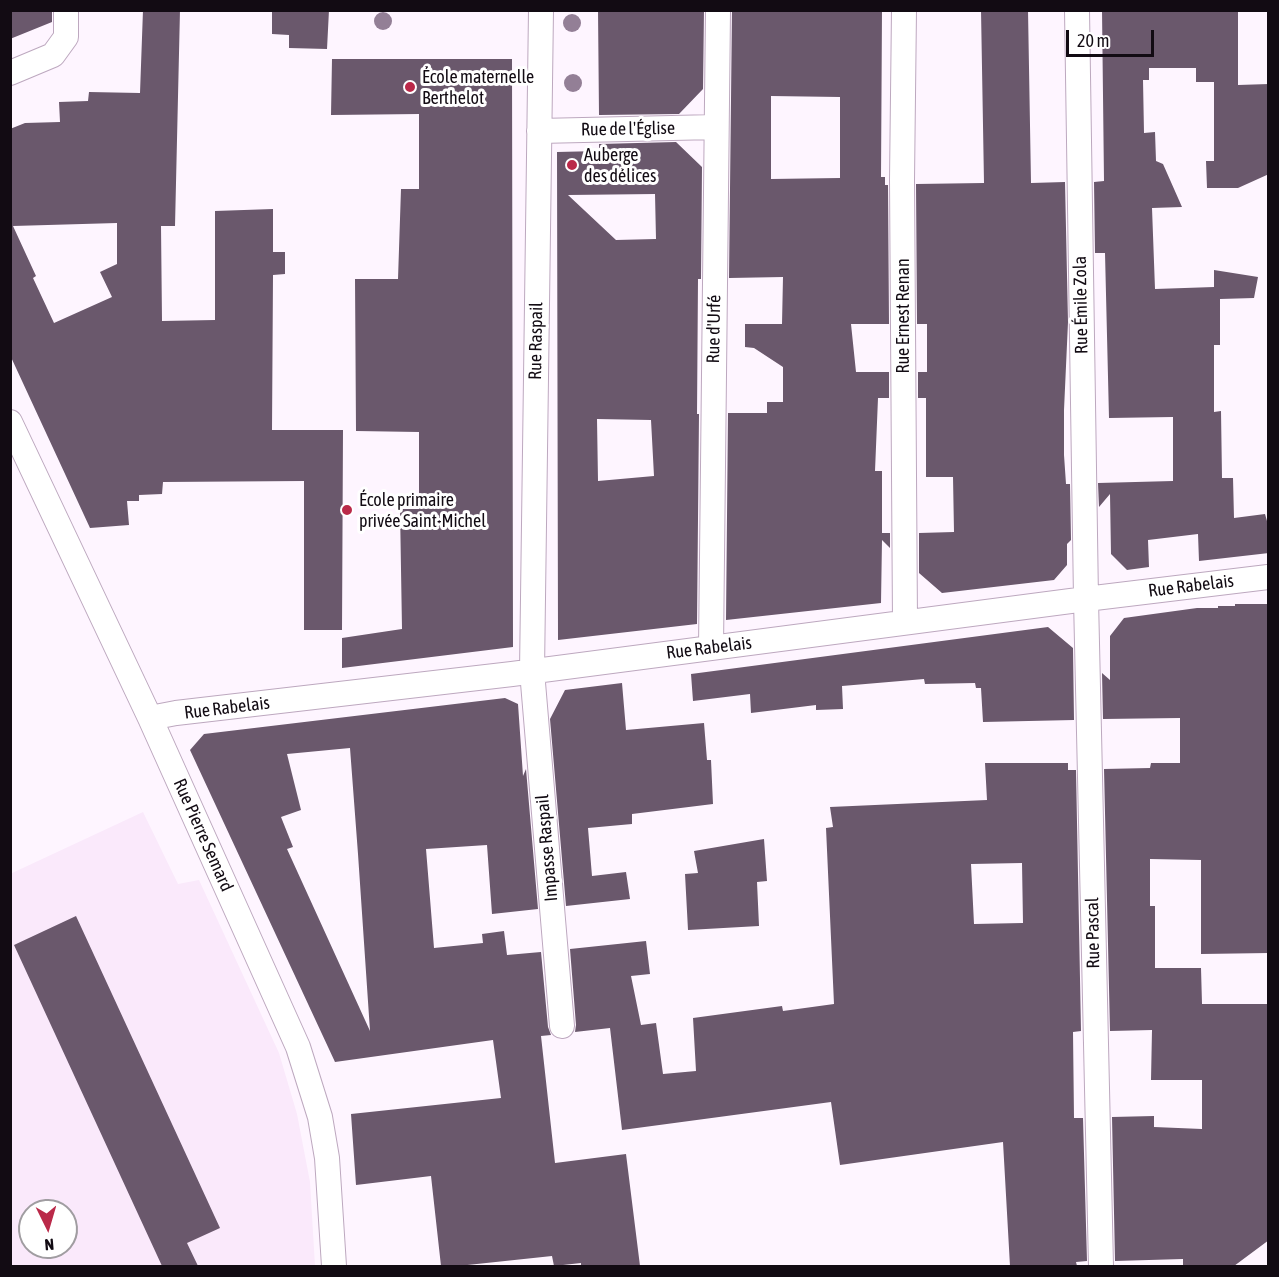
<!DOCTYPE html>
<meta charset="utf-8">
<style>
body{margin:0}
#map{position:relative;width:1279px;height:1277px;overflow:hidden;background:#fef5ff;font-family:"Asap Condensed",sans-serif}
canvas{display:block}
.frame{position:absolute;inset:0;border:12px solid #120b13;pointer-events:none}
.north{position:absolute;left:18px;top:1199px;width:60px;height:60px;box-sizing:border-box;background:#fff;border:2px solid #a09da1;border-radius:50%;rotate:175deg;font-size:16px;font-weight:700;line-height:24px;text-align:center;color:#120b13}
.north::after{content:'';display:block;margin:auto;width:21px;height:27px;background:#ba2949;clip-path:polygon(50% 0,100% 100%,50% 72%,0 100%)}
.scale{position:absolute;left:1066px;top:30px;width:88px;height:27px;box-sizing:border-box;border:3px solid #120b13;border-top:0;padding-left:8px;font-size:18px;line-height:21px;white-space:nowrap;color:#120b13;-webkit-text-stroke:4px #fff;paint-order:stroke}
</style>
<div id="map">
<canvas width="1279" height="1277"></canvas>
<div class="frame"></div>
<div class="north">N</div>
<div class="scale">20 m</div>
</div>
<script>
const context = document.querySelector('canvas').getContext('2d');
context.lineJoin = 'round';
function fillPath(path, color) { context.fillStyle = color; context.fill(path, 'evenodd'); }
const shape = rows => new Path2D(rows.map(r => 'M' + r).join(''));
function stroke(path, color, width, dash) { context.strokeStyle = color; context.lineWidth = width; context.lineCap = dash ? 'butt' : 'round'; context.setLineDash(dash || []); context.stroke(path); }
function drawText(font, color, halo, rows, align = 'center') {
  context.font = font + ' "Asap Condensed",sans-serif'; context.lineWidth = 6; context.setLineDash([]); context.textBaseline = 'middle'; context.strokeStyle = halo; context.fillStyle = color; for (const [text, x, y, turn = 0] of rows) {
    context.save(); context.translate(x, y); context.rotate((+turn || 0) * Math.PI / 180); context.textAlign = isNaN(turn) ? turn : align; if (halo) context.strokeText(text, 0, 0); context.fillText(text, 0, 0); context.restore();
  }
}
const built = shape([
 [143,812,178,884,199,880,279,1053,297,1114,310,1182,315,1266,11,1266,10,874],
 [30,1211,66,1211,66,1247,30,1247]
]);
const building = shape([
 [10,10,52,10,52,22,10,39],
 [143,10,180,10,175,226,161,226,162,321,215,320,215,211,273,209,273,252,285,252,285,274,273,275,272,430,343,430,342,630,304,630,304,481,163,482,162,494,139,495,139,501,127,501,129,525,90,528,10,355,10,129,25,123,60,122,59,102,88,101,89,92,140,93],
 [117,223,117,264,100,272,112,297,54,323,33,278,36,276,13,226],
 [272,10,329,10,327,49,289,48,289,35,272,34],
 [598,10,704,10,703,89,679,114,599,115],
 [732,10,882,10,881,177,885,177,885,185,888,185,889,324,851,324,856,372,889,372,889,398,878,398,875,471,882,471,882,533,890,533,890,548,882,540,881,603,726,620,728,413,767,413,767,402,783,402,783,367,754,348,745,347,745,324,782,324,783,277,729,278],
 [771,96,840,97,840,178,771,179],
 [981,10,1028,10,1031,183,1065,182,1068,322,1064,410,1064,455,1066,484,1070,484,1071,540,1067,544,1067,565,1054,580,942,593,919,573,919,533,954,532,953,477,926,477,926,398,918,398,918,372,927,372,927,324,917,324,916,184,984,183],
 [1102,10,1238,10,1238,85,1269,84,1269,174,1238,188,1207,188,1206,161,1214,161,1214,82,1196,82,1196,68,1149,68,1149,80,1143,80,1144,133,1155,132,1156,161,1163,164,1182,207,1152,208,1155,289,1214,287,1214,270,1258,277,1254,298,1220,299,1220,345,1214,345,1214,412,1221,411,1222,478,1233,478,1234,518,1265,514,1269,528,1269,553,1199,561,1198,534,1148,540,1149,567,1127,570,1111,554,1110,494,1099,507,1098,483,1173,481,1173,417,1109,418,1105,253,1095,253,1094,182,1104,181],
 [332,59,512,59,513,647,342,668,342,638,402,629,400,509,419,509,419,432,356,431,355,279,398,279,401,189,419,189,419,114,331,115],
 [676,142,702,167,701,279,698,279,697,414,699,414,697,624,558,640,557,152,599,151,599,144],
 [655,194,656,239,616,240,568,195],
 [597,419,651,420,654,476,598,481],
 [1235,604,1269,604,1269,953,1201,954,1201,860,1150,859,1150,906,1155,906,1155,968,1201,968,1202,1004,1269,1004,1269,1240,1234,1266,1183,1266,1183,1259,1115,1261,1112,1117,1154,1116,1154,1127,1202,1129,1202,1080,1151,1080,1152,1030,1110,1031,1104,769,1150,768,1151,763,1180,763,1180,718,1103,719,1102,673,1110,680,1110,636,1124,618,1197,608,1218,608,1218,606,1235,606],
 [1048,627,1073,648,1074,720,983,722,981,688,976,688,975,683,925,684,924,679,842,686,843,709,816,710,816,705,751,713,750,694,693,701,691,674],
 [622,683,626,730,704,723,707,760,711,760,713,804,632,814,632,824,588,828,592,876,626,872,630,899,566,906,550,719,565,690],
 [505,698,518,704,523,776,526,769,538,909,492,914,487,845,426,849,434,948,483,943,482,934,504,931,507,955,541,952,548,1027,551,1035,541,1036,555,1163,626,1154,640,1266,581,1266,581,1263,554,1266,552,1256,458,1266,441,1266,431,1176,356,1185,351,1114,501,1098,493,1040,335,1062,190,750,204,734],
 [350,748,358,854,370,1031,287,849,293,847,281,817,301,810,287,754],
 [985,763,1068,763,1068,770,1076,770,1081,1031,1073,1032,1074,1118,1083,1118,1087,1261,1076,1262,1077,1266,1010,1266,1003,1142,840,1165,831,1102,622,1130,610,1028,575,1032,576,1025,570,949,646,941,650,974,631,976,641,1025,656,1023,663,1074,696,1071,693,1018,782,1006,783,1011,834,1004,826,828,833,827,830,807,987,800],
 [1022,863,1023,923,974,924,971,864],
 [764,839,767,881,757,882,759,926,688,930,685,874,698,873,694,851],
 [76,916,220,1228,187,1243,198,1266,162,1266,14,945]
]);
const minor = shape([
 [541,10,532,671,562,1026],
 [904,10,902,180,905,622],
 [1077,10,1086,599,1101,1266],
 [10,73,53,55,66,37,66,10],
 [539,131,716,127],
 [10,422,150,718,298,1047,320,1117,327,1158,334,1266],
 [711,648,718,10],
 [150,718,176,713,512,674,1086,599,1268,577]
]);
const trees = [
 [383,21],
 [572,23],
 [573,83]
];
const markers = [
 [410,87,6,"#ba2949"],
 [572,165,6,"#ba2949"],
 [347,510,6,"#ba2949"]
];
const poiNames = [
 ["École maternelle",422,77],
 ["Berthelot",422,98],
 ["Auberge",584,155],
 ["des délices",584,176],
 ["École primaire",359,500],
 ["privée Saint-Michel",359,521]
];
const streetNames = [
 ["Rue de l'Église",628,129,-1],
 ["Rue Émile Zola",1081,305,-91],
 ["Rue Ernest Renan",903,316,-90],
 ["Rue d'Urfé",714,329,-89],
 ["Rue Raspail",536,341,-89],
 ["Rue Rabelais",1191,586,-7],
 ["Rue Rabelais",709,648,-7],
 ["Rue Rabelais",227,708,-7],
 ["Rue Pierre Semard",203,835,66],
 ["Impasse Raspail",547,848,-95],
 ["Rue Pascal",1093,933,-91]
];
fillPath(built, '#fae9fb');
fillPath(building, '#6a586c');
stroke(minor, '#bda8bf', 26);
stroke(minor, '#fff', 24);
context.fillStyle = '#937f96';
for (const [x, y] of trees) { context.beginPath(); context.arc(x, y, 9, 0, 2 * Math.PI); context.fill(); }
for (const [x, y, r, color] of markers) { const dot = new Path2D(); dot.arc(x, y, r, 0, 2 * Math.PI); context.fillStyle = color; context.fill(dot); stroke(dot, '#fff', 2); }
drawText('18px', '#120b13', '#fff', poiNames, 'left');
drawText('18px', '#120b13', '#fff', streetNames);
</script>
